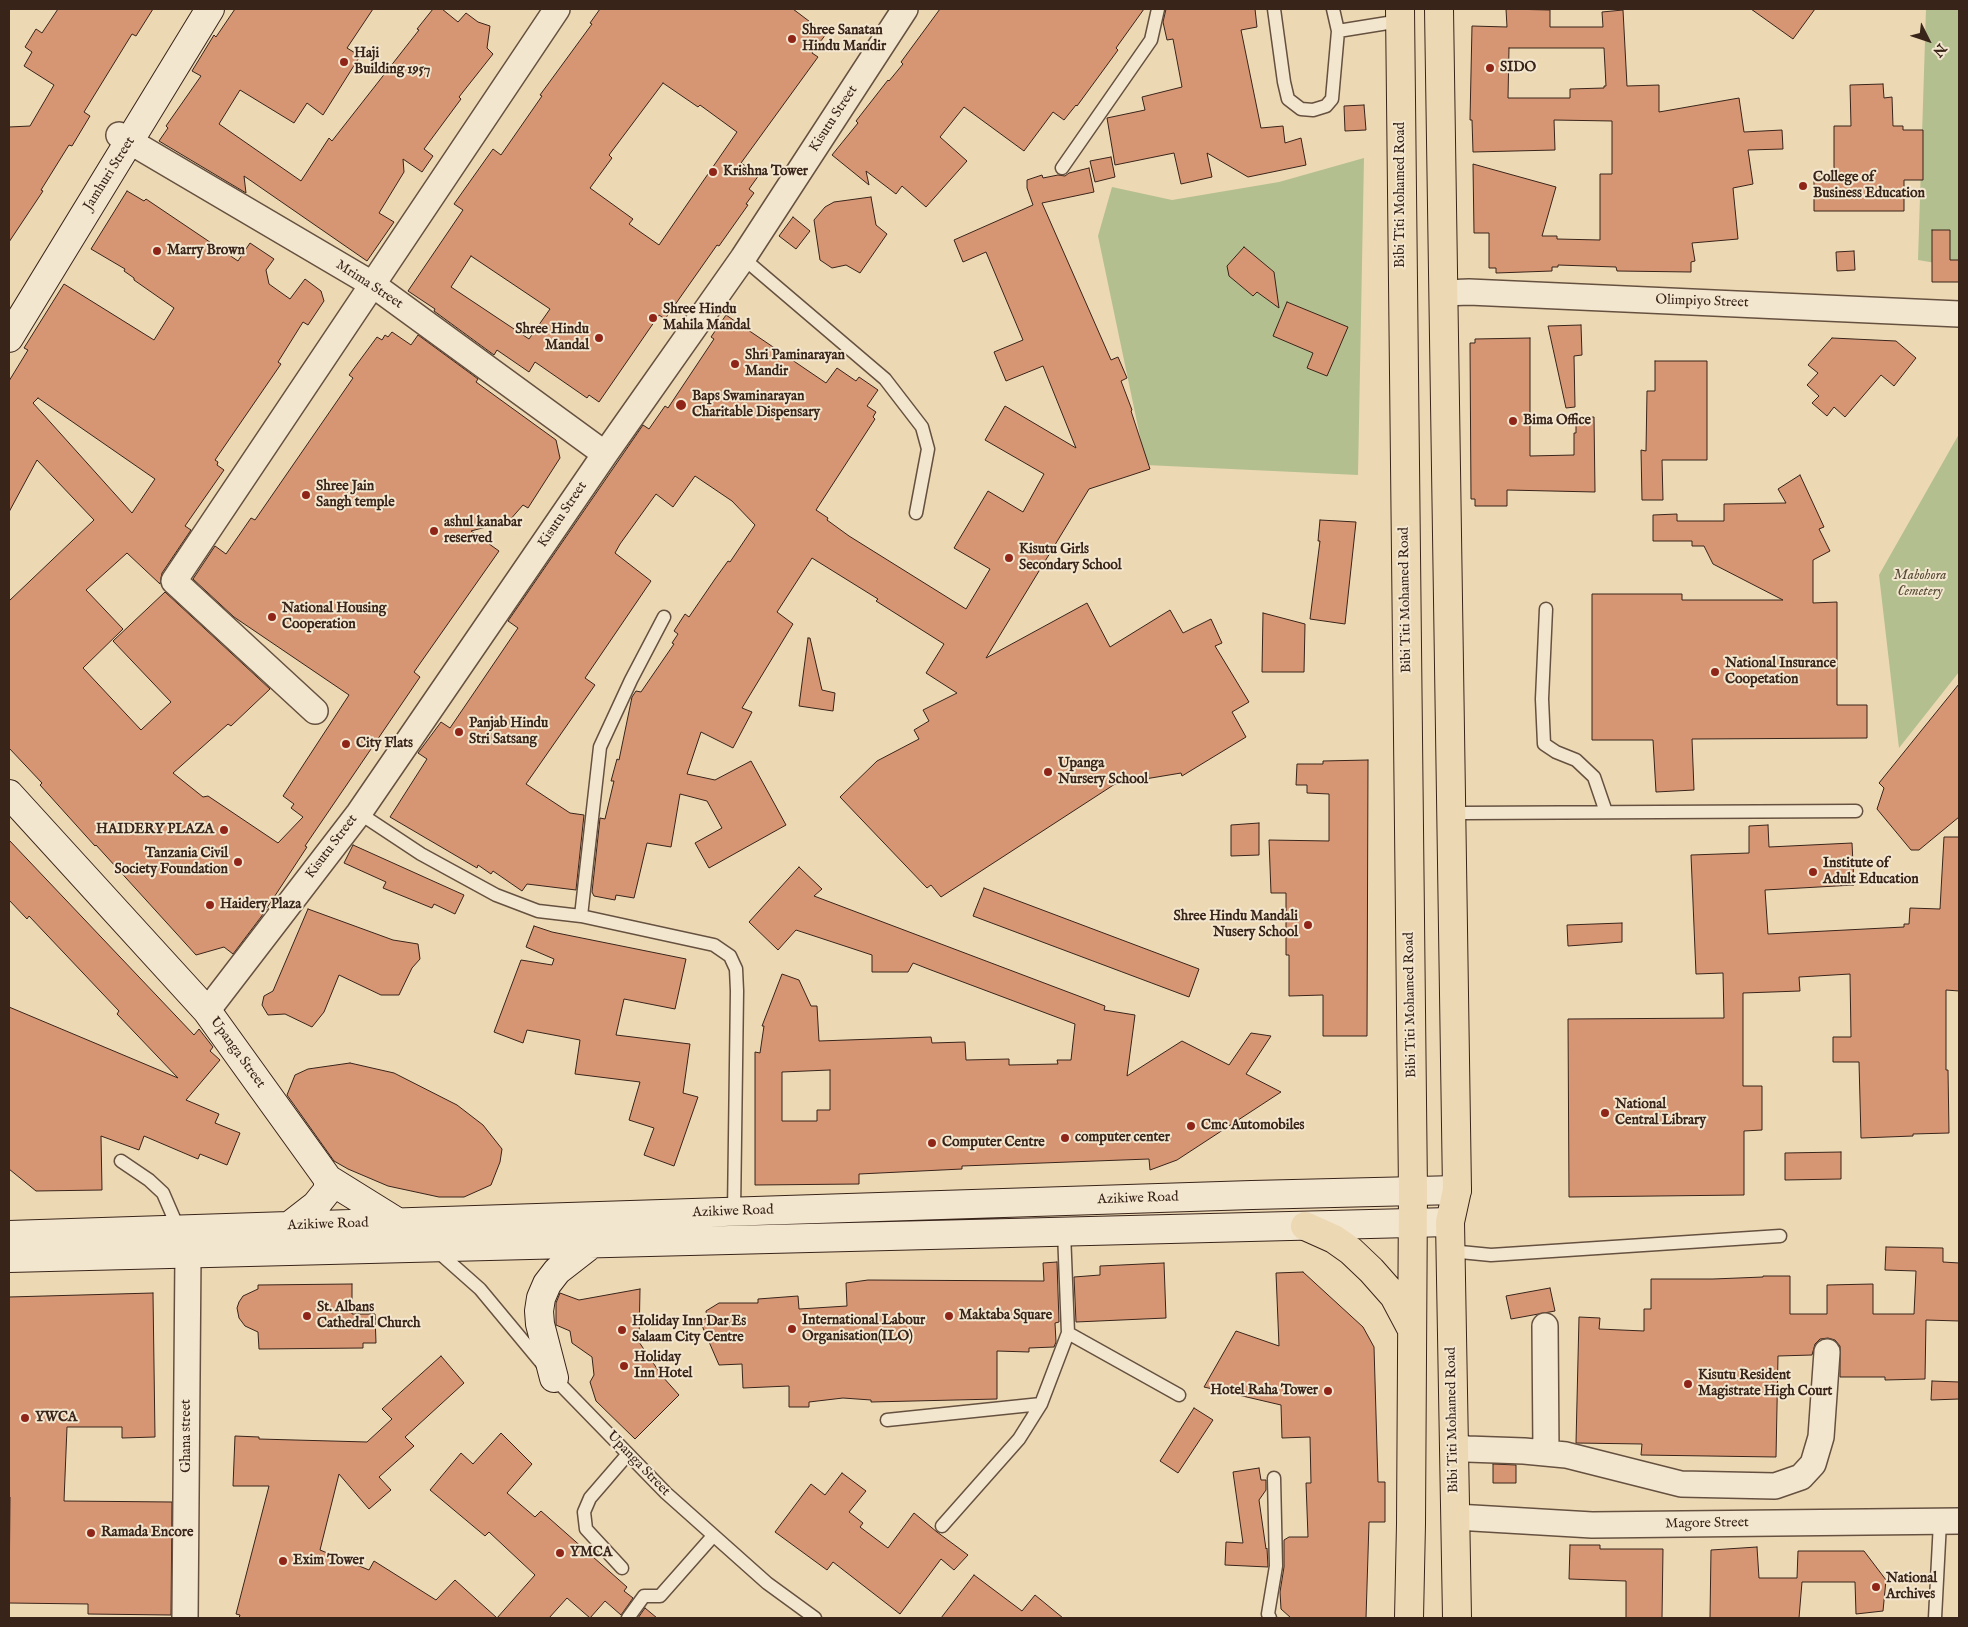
<!DOCTYPE html>
<style>
body{margin:0}
#map{position:relative;width:1968px;height:1627px;overflow:hidden;background:#edd8b4;font-family:"IM FELL English",serif}
canvas{display:block}
.frame{position:absolute;inset:0;border:10px solid #39241a;pointer-events:none}
.north{position:absolute;left:1903px;top:15px;width:50px;height:50px;-webkit-text-stroke:4px #f3e6ce;paint-order:stroke;rotate:131deg;font-size:14px;font-weight:700;line-height:20px;text-align:center;color:#39241a}
.north::after{content:'';display:block;margin:auto;width:18px;height:22px;background:#39241a;clip-path:polygon(50% 0,100% 100%,50% 72%,0 100%)}
</style>
<div id="map">
<canvas width="1968" height="1627"></canvas>
<div class="frame"></div>
<div class="north">N</div>
</div>
<script>
const context = document.querySelector('canvas').getContext('2d');
context.lineJoin = 'round';
function fillPath(path, color) { context.fillStyle = color; context.fill(path, 'evenodd'); }
const shape = rows => new Path2D(rows.map(r => 'M' + r).join(''));
function stroke(path, color, width, dash) { context.strokeStyle = color; context.lineWidth = width; context.lineCap = dash ? 'butt' : 'round'; context.setLineDash(dash || []); context.stroke(path); }
function drawText(font, color, halo, rows, align = 'center') {
  context.font = font + ' "IM FELL English",serif'; context.lineWidth = 4; context.setLineDash([]); context.textBaseline = 'middle'; context.strokeStyle = halo; context.fillStyle = color; for (const [text, x, y, turn = 0] of rows) {
    context.save(); context.translate(x, y); context.rotate((+turn || 0) * Math.PI / 180); context.textAlign = isNaN(turn) ? turn : align; if (halo) context.strokeText(text, 0, 0); context.fillText(text, 0, 0); context.restore();
  }
}
const green = shape([
 [1926,9,1959,9,1959,267,1918,260],
 [1364,158,1358,475,1146,465,1098,236,1112,187,1172,200,1279,182],
 [1959,434,1959,672,1899,748,1879,575]
]);
const building = shape([
 [58,9,153,9,136,36,132,34,84,112,90,116,72,146,69,145,41,190,43,191,9,242,9,127,30,126,54,85,24,66,32,52,25,47,36,29,42,33,58,9],
 [235,9,373,9,347,48,360,56,323,115,307,103,294,123,240,90,219,124,301,181,329,138,332,141,419,30,417,29,433,9,442,9,458,22,466,13,478,22,490,26,487,48,493,54,459,97,461,99,424,149,433,156,422,172,403,159,404,172,379,213,394,222,367,261,244,176,246,193,159,141,168,128,166,126,201,76,192,71,214,35,216,37,235,9],
 [600,9,793,9,826,34,812,53,818,57,741,163,759,175,749,189,754,193,746,204,748,205,719,246,717,245,665,319,659,315,599,402,589,395,587,398,535,362,529,372,497,350,494,355,434,311,435,309,408,291,463,210,454,204,493,149,501,155,542,96,540,95,592,24,590,23,600,9],
 [663,83,698,107,700,105,737,132,659,245,629,224,633,219,590,188,612,158,609,155,663,83],
 [471,256,550,309,529,339,451,287,471,256],
 [940,9,1144,9,1116,48,1118,50,1077,106,1076,105,1064,120,1053,112,1024,151,964,107,940,137,967,161,926,207,902,186,896,194,866,171,869,185,832,155,858,123,856,121,888,80,889,81,903,64,901,62,940,9],
 [1166,9,1255,9,1257,27,1241,30,1261,128,1283,126,1285,143,1301,138,1306,165,1248,177,1207,153,1212,177,1181,184,1174,153,1115,165,1107,118,1145,110,1142,97,1182,87,1173,39,1167,40,1163,22,1166,9],
 [1506,9,1550,10,1550,27,1603,27,1602,12,1623,10,1627,86,1659,85,1659,112,1739,98,1744,132,1782,130,1783,149,1748,150,1753,184,1733,188,1738,239,1692,243,1695,261,1691,262,1691,272,1617,271,1616,267,1558,265,1558,267,1552,267,1552,271,1496,273,1496,268,1489,268,1489,233,1474,233,1473,164,1556,187,1542,236,1557,236,1557,239,1600,240,1600,174,1612,174,1612,121,1554,120,1555,150,1473,152,1472,120,1470,120,1472,26,1507,27,1506,9],
 [1509,48,1604,48,1606,86,1604,86,1604,88,1570,89,1570,98,1508,98,1509,48],
 [1751,9,1815,9,1793,39,1751,9],
 [1883,84,1884,98,1892,97,1893,126,1903,126,1903,130,1923,130,1923,180,1904,180,1904,211,1814,211,1814,177,1834,177,1834,126,1851,126,1850,85,1883,84],
 [1364,105,1366,130,1345,131,1344,106,1364,105],
 [1111,157,1115,177,1095,182,1090,161,1111,157],
 [1089,168,1094,192,1042,203,1111,360,1118,357,1127,378,1121,381,1132,410,1131,411,1150,469,1089,489,986,658,1087,603,1110,647,1170,610,1183,633,1211,619,1222,643,1215,646,1249,702,1232,712,1246,737,1182,776,1181,773,1115,784,941,897,931,885,927,888,840,797,877,761,919,739,914,730,929,721,923,710,957,693,926,673,944,644,876,601,878,599,812,558,777,612,793,624,742,708,752,712,733,748,701,732,687,774,715,780,751,761,786,825,709,868,695,843,722,828,707,801,680,794,671,847,647,843,634,898,616,895,615,900,594,896,592,892,600,818,605,819,614,781,611,781,617,759,619,760,632,697,636,691,641,692,674,644,672,643,678,634,674,631,685,614,689,617,715,579,728,561,730,562,755,525,732,501,695,476,673,507,656,494,620,544,615,553,651,581,585,678,595,685,526,784,570,813,584,815,576,890,527,884,522,891,493,871,491,874,478,865,477,868,390,817,427,759,418,753,441,722,450,728,518,628,508,621,643,425,649,429,665,406,668,408,714,339,711,337,726,315,826,383,837,368,856,381,859,377,878,390,867,406,876,412,873,417,875,419,816,510,828,518,827,520,849,536,966,609,990,569,954,548,988,491,1023,512,1044,474,985,440,1005,406,1076,448,1043,366,1006,381,994,352,1023,340,986,252,963,262,954,240,1033,205,1027,188,1027,180,1042,175,1043,178,1058,175,1065,176,1069,173,1089,168],
 [127,191,144,201,146,199,238,261,250,243,274,259,266,270,269,284,290,299,305,279,321,291,324,301,308,325,303,322,278,362,281,364,215,460,218,462,217,465,224,470,185,526,191,530,162,573,160,584,127,553,86,590,123,629,83,668,141,730,171,702,113,641,165,592,270,689,231,726,228,724,173,773,203,797,208,796,278,843,303,817,291,808,294,804,283,796,349,695,234,617,193,579,215,546,226,554,251,518,255,520,353,378,349,375,377,337,382,340,385,335,388,337,392,332,411,345,418,335,478,379,476,382,556,440,560,458,528,508,523,505,509,521,471,531,499,551,414,672,420,677,305,846,307,847,261,917,233,954,224,947,196,955,96,845,95,846,40,785,42,783,9,748,9,601,94,520,37,460,9,512,9,381,28,350,24,348,64,284,154,340,174,308,134,280,134,278,124,271,125,269,91,249,127,191],
 [38,398,155,479,132,513,33,403,38,398],
 [871,197,876,225,887,234,860,273,846,265,832,268,820,260,814,220,825,207,834,202,871,197],
 [793,217,810,231,796,249,779,236,793,217],
 [1932,230,1950,230,1950,260,1959,260,1959,282,1932,282,1932,230],
 [1244,247,1274,272,1279,308,1257,292,1253,296,1229,276,1227,266,1244,247],
 [1854,251,1855,270,1837,271,1836,252,1854,251],
 [1287,302,1348,327,1327,376,1307,368,1313,353,1273,336,1287,302],
 [1581,325,1582,355,1574,356,1575,407,1566,408,1548,326,1581,325],
 [1530,338,1530,456,1574,455,1574,433,1576,433,1576,418,1594,417,1595,492,1507,490,1507,506,1475,506,1475,499,1471,499,1470,343,1475,343,1475,339,1530,338],
 [1832,338,1896,341,1916,358,1894,386,1881,375,1845,417,1834,407,1827,416,1812,403,1819,396,1807,385,1818,373,1808,365,1832,338],
 [1655,361,1707,361,1707,460,1662,460,1663,500,1642,500,1641,450,1646,451,1647,391,1655,391,1655,361],
 [1800,475,1824,527,1819,529,1830,551,1813,560,1813,603,1837,602,1837,705,1867,705,1867,738,1692,739,1694,790,1656,792,1653,740,1592,740,1592,594,1682,594,1682,600,1783,600,1713,564,1704,546,1692,546,1692,541,1653,541,1653,515,1677,514,1677,521,1724,521,1724,504,1786,503,1778,489,1800,475],
 [1320,520,1356,522,1345,624,1310,619,1320,541,1318,541,1320,520],
 [1263,613,1305,624,1304,672,1262,672,1263,613],
 [808,638,810,638,822,690,835,693,833,711,799,706,808,638],
 [1959,684,1959,817,1919,850,1911,850,1877,809,1884,788,1879,783,1959,684],
 [1368,760,1367,1036,1323,1036,1323,995,1289,996,1289,955,1286,955,1286,893,1271,893,1269,840,1329,841,1329,794,1307,793,1307,785,1296,785,1297,764,1323,764,1323,761,1368,760],
 [1259,823,1259,855,1231,856,1231,825,1259,823],
 [1768,825,1769,847,1852,843,1854,885,1765,890,1768,934,1904,927,1904,924,1909,924,1910,908,1940,909,1944,837,1959,837,1959,991,1946,990,1946,1070,1948,1070,1949,1133,1913,1134,1913,1136,1861,1138,1859,1062,1833,1062,1833,1037,1851,1037,1850,974,1799,977,1800,991,1743,993,1743,1086,1762,1086,1762,1130,1744,1131,1744,1195,1569,1197,1568,1019,1724,1018,1723,973,1696,974,1691,855,1749,853,1749,826,1768,825],
 [9,840,194,1035,199,1029,213,1047,210,1051,220,1060,186,1100,219,1114,215,1123,240,1133,227,1165,200,1154,198,1159,144,1136,139,1150,101,1136,102,1190,36,1191,9,1169,9,1007,178,1078,117,1014,119,1011,29,916,27,919,9,900,9,840],
 [353,845,464,895,455,914,434,904,432,908,383,888,386,882,344,863,353,845],
 [799,867,822,889,814,896,1105,1006,1104,1010,1135,1015,1127,1076,1182,1041,1229,1065,1251,1033,1271,1036,1246,1074,1281,1092,1177,1160,1150,1170,1149,1159,962,1166,962,1169,859,1174,859,1184,755,1185,755,1052,760,1053,764,1026,762,1026,782,974,799,980,811,1006,817,1006,819,1041,931,1037,932,1043,965,1042,966,1060,1009,1059,1009,1065,1058,1064,1057,1060,1071,1060,1075,1024,931,970,913,963,908,972,872,972,872,955,796,930,778,950,749,922,799,867],
 [830,1070,830,1110,817,1110,817,1121,782,1121,782,1072,830,1070],
 [984,888,1199,969,1189,997,973,916,984,888],
 [308,909,393,940,418,944,420,959,412,968,399,995,381,995,339,975,324,1012,312,1027,285,1014,268,1015,262,1005,264,996,273,991,308,909],
 [1622,923,1622,942,1568,946,1567,925,1622,923],
 [534,926,552,932,686,959,675,1009,624,999,616,1035,690,1044,683,1093,698,1097,674,1166,644,1155,654,1128,629,1120,640,1082,575,1074,580,1040,527,1030,523,1043,494,1032,521,960,552,965,554,959,526,947,534,926],
 [350,1063,394,1073,457,1105,483,1125,502,1149,500,1162,491,1185,464,1197,439,1197,388,1186,348,1169,334,1161,287,1095,295,1075,308,1069,350,1063],
 [1841,1152,1841,1179,1785,1180,1785,1153,1841,1152],
 [1886,1247,1943,1248,1943,1262,1959,1263,1959,1321,1926,1320,1925,1379,1885,1380,1885,1377,1840,1377,1840,1346,1835,1340,1828,1338,1820,1339,1815,1344,1812,1355,1778,1356,1776,1457,1641,1455,1642,1444,1576,1443,1579,1317,1600,1318,1599,1329,1644,1331,1644,1309,1651,1309,1651,1279,1713,1279,1763,1277,1763,1276,1790,1276,1790,1314,1827,1314,1827,1285,1873,1284,1873,1314,1914,1314,1916,1271,1885,1270,1886,1247],
 [1057,1262,1059,1322,1055,1323,1056,1342,1054,1347,1029,1348,1029,1352,997,1351,997,1399,871,1402,871,1400,843,1398,809,1402,809,1407,789,1407,789,1386,743,1388,742,1364,719,1365,700,1321,707,1318,706,1311,719,1303,758,1303,758,1299,798,1296,799,1309,847,1306,846,1283,868,1280,1044,1281,1043,1263,1057,1262],
 [1164,1263,1166,1318,1076,1322,1074,1277,1100,1275,1100,1266,1164,1263],
 [1303,1272,1363,1327,1374,1347,1378,1482,1385,1482,1385,1522,1369,1522,1366,1618,1291,1618,1281,1609,1280,1592,1284,1567,1284,1540,1289,1537,1308,1537,1306,1483,1311,1483,1310,1437,1282,1438,1281,1405,1204,1387,1236,1331,1279,1346,1276,1273,1303,1272],
 [352,1284,352,1314,375,1314,376,1343,363,1343,363,1348,259,1349,258,1332,245,1326,239,1318,237,1308,239,1302,243,1296,258,1289,258,1285,352,1284],
 [1550,1288,1555,1311,1511,1319,1506,1296,1550,1288],
 [640,1289,639,1342,662,1376,679,1395,635,1439,596,1401,590,1382,594,1375,592,1357,572,1343,570,1331,556,1325,556,1303,560,1293,579,1300,640,1289],
 [153,1293,155,1437,122,1438,122,1427,67,1427,64,1501,172,1502,171,1615,88,1614,88,1604,9,1603,10,1497,9,1497,9,1297,153,1293],
 [441,1356,464,1383,405,1437,414,1446,379,1477,391,1490,369,1509,339,1474,320,1550,369,1570,374,1561,436,1600,455,1580,497,1618,535,1575,489,1532,485,1536,430,1490,461,1453,473,1464,501,1433,532,1464,507,1493,535,1517,541,1511,627,1587,624,1591,633,1598,621,1615,605,1601,590,1618,567,1598,549,1618,239,1618,240,1615,236,1614,269,1486,233,1486,235,1436,259,1437,259,1439,367,1442,392,1419,382,1409,441,1356],
 [1932,1381,1959,1382,1959,1399,1931,1400,1932,1381],
 [1194,1408,1213,1420,1178,1473,1160,1461,1194,1408],
 [1493,1464,1516,1465,1516,1483,1493,1483,1493,1464],
 [1259,1468,1261,1480,1266,1480,1266,1490,1259,1500,1266,1549,1267,1548,1268,1567,1225,1565,1226,1542,1243,1543,1233,1472,1259,1468],
 [842,1473,866,1491,849,1512,863,1523,860,1527,888,1548,914,1513,937,1532,968,1555,954,1570,941,1559,900,1614,833,1562,827,1570,775,1532,811,1484,825,1495,842,1473],
 [1570,1545,1600,1545,1600,1549,1663,1549,1662,1618,1626,1618,1626,1581,1569,1579,1570,1545],
 [1757,1547,1759,1578,1797,1578,1798,1551,1864,1551,1886,1580,1883,1611,1856,1614,1855,1582,1802,1582,1799,1618,1710,1618,1711,1550,1757,1547],
 [974,1575,1022,1611,1035,1595,1063,1618,941,1618,974,1575],
 [645,1608,657,1618,638,1618,645,1608]
]);
const lane = shape([
 [1274,9,1284,82,1288,99,1301,109,1313,110,1326,106,1332,99,1338,31,1333,9],
 [1338,31,1400,21],
 [1062,168,1151,40,1158,9],
 [743,258,885,379,922,427,928,449,916,513],
 [1546,609,1542,699,1544,744,1556,752,1576,760,1594,777,1606,812],
 [359,813,421,854,496,895,538,911,581,916,714,945,730,956,736,969,737,991,734,1212],
 [1452,815,1463,813,1856,811],
 [581,916,600,747,631,680,664,617],
 [121,1161,149,1180,163,1193,179,1230],
 [436,1250,480,1289,554,1378,666,1493,767,1583,815,1618],
 [1450,1251,1491,1255,1780,1236],
 [1068,1333,1179,1395],
 [887,1420,1041,1404],
 [942,1526,1019,1439,1041,1404,1068,1333,1064,1232],
 [622,1568,586,1529,584,1512,590,1498,628,1454],
 [628,1618,644,1596,660,1596,713,1536],
 [1270,1618,1268,1614,1276,1566,1274,1478],
 [1935,1618,1940,1522]
]);
const street = shape([
 [119,135,372,284,605,454],
 [1444,293,1469,292,1959,314],
 [315,711,174,581,557,9],
 [207,1011,359,813,605,454,743,258,905,9],
 [1545,1326,1546,1453],
 [1454,1446,1467,1449,1524,1451,1566,1455,1681,1484,1775,1486,1801,1477,1813,1464,1821,1437,1827,1352],
 [1456,1517,1592,1525,1959,1521],
 [185,1618,188,1253]
]);
const secondary = shape([
 [9,338,210,9],
 [9,794,207,1011,328,1179,402,1225],
 [289,1226,316,1205,328,1190,328,1179],
 [9,1235,1252,1195,1457,1190],
 [9,1258,1450,1222],
 [554,1378,540,1324,539,1311,541,1298,547,1284,557,1271,593,1243]
]);
const highway = shape([
 [1400,9,1413,1191,1411,1524,1409,1618],
 [1439,9,1457,1190,1450,1222,1457,1618],
 [1305,1226,1334,1239,1351,1251,1371,1270,1394,1296,1411,1328]
]);
const markers = [
 [792,39,5,"#8f2418"],
 [344,62,5,"#8f2418"],
 [1490,68,5,"#8f2418"],
 [713,172,5,"#8f2418"],
 [1803,186,5,"#8f2418"],
 [157,251,5,"#8f2418"],
 [653,318,5,"#8f2418"],
 [599,338,5,"#8f2418"],
 [735,364,5,"#8f2418"],
 [681,405,6,"#8f2418"],
 [1513,421,5,"#8f2418"],
 [306,495,5,"#8f2418"],
 [434,531,5,"#8f2418"],
 [1009,558,5,"#8f2418"],
 [272,617,5,"#8f2418"],
 [1715,672,5,"#8f2418"],
 [459,732,5,"#8f2418"],
 [346,744,5,"#8f2418"],
 [1048,772,5,"#8f2418"],
 [224,830,5,"#8f2418"],
 [238,862,5,"#8f2418"],
 [1813,872,5,"#8f2418"],
 [210,905,5,"#8f2418"],
 [1308,925,5,"#8f2418"],
 [1605,1113,5,"#8f2418"],
 [1191,1126,5,"#8f2418"],
 [1065,1138,5,"#8f2418"],
 [932,1143,5,"#8f2418"],
 [307,1316,5,"#8f2418"],
 [949,1316,5,"#8f2418"],
 [792,1329,5,"#8f2418"],
 [622,1330,5,"#8f2418"],
 [624,1366,5,"#8f2418"],
 [1688,1384,5,"#8f2418"],
 [1328,1391,5,"#8f2418"],
 [25,1418,5,"#8f2418"],
 [91,1533,5,"#8f2418"],
 [560,1553,5,"#8f2418"],
 [283,1561,5,"#8f2418"],
 [1876,1587,5,"#8f2418"]
];
const poiNames = [
 ["Shree Sanatan",802,31],
 ["Hindu Mandir",802,47],
 ["Haji",354,54],
 ["Building 1957",354,70],
 ["SIDO",1500,68],
 ["Krishna Tower",723,172],
 ["College of",1813,178],
 ["Business Education",1813,194],
 ["Marry Brown",167,251],
 ["Shree Hindu",663,310],
 ["Mahila Mandal",663,326],
 ["Shree Hindu",589,330,"right"],
 ["Mandal",589,346,"right"],
 ["Shri Paminarayan",745,356],
 ["Mandir",745,372],
 ["Baps Swaminarayan",692,397],
 ["Charitable Dispensary",692,413],
 ["Bima Office",1523,421],
 ["Shree Jain",316,487],
 ["Sangh temple",316,503],
 ["ashul kanabar",444,523],
 ["reserved",444,539],
 ["Kisutu Girls",1019,550],
 ["Secondary School",1019,566],
 ["National Housing",282,609],
 ["Cooperation",282,625],
 ["National Insurance",1725,664],
 ["Coopetation",1725,680],
 ["Panjab Hindu",469,724],
 ["Stri Satsang",469,740],
 ["City Flats",356,744],
 ["Upanga",1058,764],
 ["Nursery School",1058,780],
 ["HAIDERY PLAZA",214,830,"right"],
 ["Tanzania Civil",228,854,"right"],
 ["Society Foundation",228,870,"right"],
 ["Institute of",1823,864],
 ["Adult Education",1823,880],
 ["Haidery Plaza",220,905],
 ["Shree Hindu Mandali",1298,917,"right"],
 ["Nusery School",1298,933,"right"],
 ["National",1615,1105],
 ["Central Library",1615,1121],
 ["Cmc Automobiles",1201,1126],
 ["computer center",1075,1138],
 ["Computer Centre",942,1143],
 ["St. Albans",317,1308],
 ["Cathedral Church",317,1324],
 ["Maktaba Square",959,1316],
 ["International Labour",802,1321],
 ["Organisation(ILO)",802,1337],
 ["Holiday Inn Dar Es",632,1322],
 ["Salaam City Centre",632,1338],
 ["Holiday",634,1358],
 ["Inn Hotel",634,1374],
 ["Kisutu Resident",1698,1376],
 ["Magistrate High Court",1698,1392],
 ["Hotel Raha Tower",1318,1391,"right"],
 ["YWCA",35,1418],
 ["Ramada Encore",101,1533],
 ["YMCA",570,1553],
 ["Exim Tower",293,1561],
 ["National",1886,1579],
 ["Archives",1886,1595]
];
const streetNames = [
 ["Kisutu Street",834,119,-57],
 ["Jamhuri Street",110,174,-58],
 ["Bibi Titi Mohamed Road",1401,195,-90],
 ["Mrima Street",369,285,33],
 ["Olimpiyo Street",1702,302,2],
 ["Kisutu Street",563,515,-56],
 ["Bibi Titi Mohamed Road",1406,600,-91],
 ["Kisutu Street",332,847,-53],
 ["Bibi Titi Mohamed Road",1411,1005,-91],
 ["Upanga Street",237,1053,54],
 ["Azikiwe Road",1138,1199,-2],
 ["Azikiwe Road",733,1212,-2],
 ["Azikiwe Road",328,1225,-2],
 ["Bibi Titi Mohamed Road",1453,1420,-91],
 ["Ghana street",187,1436,-90],
 ["Upanga Street",638,1464,46],
 ["Magore Street",1707,1524,-1]
];
const parkNames = [
 ["Mabohora",1920,576],
 ["Cemetery",1920,592]
];
fillPath(green, '#b4bf90');
fillPath(building, '#d79673');
stroke(building, '#39241a', 1);
stroke(lane, '#665140', 15);
stroke(street, '#665140', 28);
stroke(secondary, '#39241a', 30);
stroke(highway, '#39241a', 30);
stroke(lane, '#f3e6ce', 12);
stroke(street, '#f3e6ce', 25);
stroke(secondary, '#f3e6ce', 28);
stroke(highway, '#edd8b4', 28);
for (const [x, y, r, color] of markers) { const dot = new Path2D(); dot.arc(x, y, r, 0, 2 * Math.PI); context.fillStyle = color; context.fill(dot); stroke(dot, '#f3e6ce', 2); }
drawText('bold 14px', '#39241a', '#f3e6ce', poiNames, 'left');
drawText('14px', '#39241a', '#f3e6ce', streetNames);
drawText('italic 14px', '#584b38', '#f3e6ce', parkNames);
</script>
